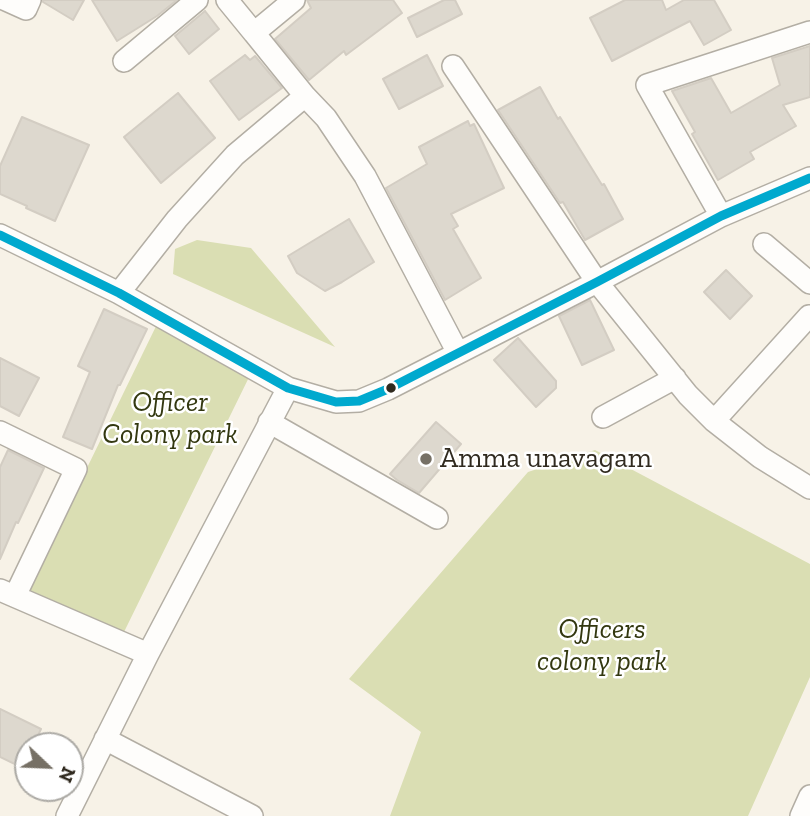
<!DOCTYPE html>
<style>
body{margin:0}
#map{position:relative;width:810px;height:816px;overflow:hidden;background:#f7f2e7;font-family:"Zilla Slab",serif}
canvas{display:block}
.north{position:absolute;left:14px;top:732px;width:70px;height:70px;box-sizing:border-box;background:#fff;border:2px solid #acaaa5;border-radius:50%;rotate:113deg;font-size:19px;font-weight:700;line-height:28px;text-align:center;color:#302a1f}
.north::after{content:'';display:block;margin:auto;width:24px;height:32px;background:#767065;clip-path:polygon(50% 0,100% 100%,50% 72%,0 100%)}
</style>
<div id="map">
<canvas width="810" height="816"></canvas>
<div class="north">N</div>
</div>
<script>
const context = document.querySelector('canvas').getContext('2d');
context.lineJoin = 'round';
function fillPath(path, color) { context.fillStyle = color; context.fill(path, 'evenodd'); }
const shape = rows => new Path2D(rows.map(r => 'M' + r).join(''));
function stroke(path, color, width, dash) { context.strokeStyle = color; context.lineWidth = width; context.lineCap = dash ? 'butt' : 'round'; context.setLineDash(dash || []); context.stroke(path); }
function drawText(font, color, halo, rows, align = 'center') {
  context.font = font + ' "Zilla Slab",serif'; context.lineWidth = 5; context.setLineDash([]); context.textBaseline = 'middle'; context.strokeStyle = halo; context.fillStyle = color; for (const [text, x, y, turn = 0] of rows) {
    context.save(); context.translate(x, y); context.rotate((+turn || 0) * Math.PI / 180); context.textAlign = isNaN(turn) ? turn : align; if (halo) context.strokeText(text, 0, 0); context.fillText(text, 0, 0); context.restore();
  }
}
const green = shape([
 [197,240,251,248,335,347,173,274,175,249],
 [161,316,256,363,124,632,27,591],
 [595,450,810,564,810,677,748,816,390,816,421,732,349,679,528,472]
]);
const building = shape([
 [43,0,84,0,73,20,43,2,43,0],
 [92,0,177,0,157,16,117,41,92,0],
 [307,0,393,0,402,13,346,55,344,51,309,80,275,39,311,8,307,0],
 [444,0,455,0,462,14,417,37,408,18,444,0],
 [625,0,662,0,666,10,684,0,714,0,731,30,704,45,690,21,612,61,590,18,625,0],
 [205,11,219,29,189,54,175,36,205,11],
 [810,46,810,97,783,105,796,126,750,152,754,159,718,180,692,134,695,132,672,91,711,78,731,113,780,85,772,58,810,46],
 [245,55,250,60,255,56,282,88,239,120,210,81,245,55],
 [427,55,443,86,399,109,383,79,427,55],
 [540,87,558,119,560,117,602,185,604,184,623,219,585,240,563,202,560,203,498,110,540,87],
 [178,93,215,138,161,183,124,137,178,93],
 [22,117,89,145,55,221,26,208,27,206,0,194,0,166,22,117],
 [468,121,470,126,474,124,504,188,451,214,458,226,453,229,481,278,445,300,386,188,427,164,419,147,468,121],
 [349,219,374,262,342,282,325,291,297,273,288,256,349,219],
 [726,270,752,296,730,319,704,292,726,270],
 [590,300,614,350,582,365,559,316,590,300],
 [104,309,147,329,120,385,118,385,92,449,63,437,90,372,78,366,104,309],
 [518,338,556,381,556,388,536,407,494,360,518,338],
 [0,358,39,378,19,416,0,406,0,358],
 [436,422,461,444,419,493,397,480,390,474,436,422],
 [8,450,44,468,18,523,16,522,0,559,0,467,8,450],
 [0,709,41,729,33,746,28,746,28,757,23,768,0,757,0,709]
]);
const minor = shape([
 [6,0,26,9,30,0],
 [227,0,254,33],
 [124,61,197,0],
 [453,66,597,282,688,395,714,421,760,457,810,488],
 [305,96,326,118,365,176,458,353],
 [721,216,647,85,810,32],
 [0,235,119,293,288,388,336,402,359,401,388,389,597,282,721,216,810,178],
 [764,244,810,283],
 [119,293,177,219,235,155,305,96,254,33,294,0],
 [603,417,675,378],
 [714,421,809,316],
 [269,422,437,518],
 [0,432,76,469,15,596],
 [0,590,148,654],
 [105,739,252,816],
 [67,816,148,654,288,388],
 [801,816,810,796]
]);
const bus1 = shape([
 [0,235,119,293,288,388,336,402,359,401,388,389,597,282,721,216,810,178]
]);
const markers = [
 [391,388,6,"#302a1f"],
 [426,459,7,"#767065"]
];
const parkNames = [
 ["Officer",170,403],
 ["Colony park",170,435],
 ["Officers",602,630],
 ["colony park",602,662]
];
const poiNames = [
 ["Amma unavagam",440,459]
];
fillPath(green, '#dadeb3');
fillPath(building, '#ddd8ce');
stroke(building, '#d3cdc3', 2);
stroke(minor, '#b3aea4', 24);
stroke(minor, '#fefdfb', 21);
stroke(bus1, '#00a9ce', 9);
for (const [x, y, r, color] of markers) { const dot = new Path2D(); dot.arc(x, y, r, 0, 2 * Math.PI); context.fillStyle = color; context.fill(dot); stroke(dot, '#fff', 2.5); }
drawText('italic 28px', '#333810', '#fff', parkNames);
drawText('28px', '#302a1f', '#fff', poiNames, 'left');
</script>
